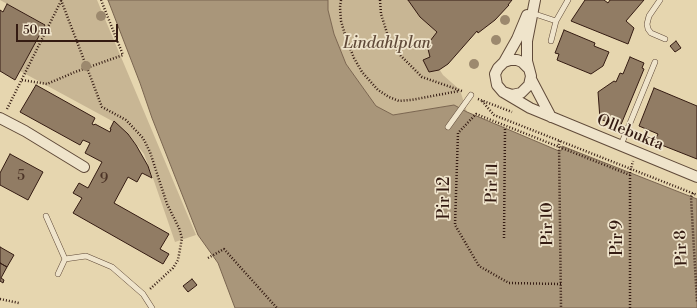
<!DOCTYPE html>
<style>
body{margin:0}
#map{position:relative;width:697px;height:308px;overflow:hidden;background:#e6d6af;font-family:"Libre Bodoni",serif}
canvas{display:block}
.scale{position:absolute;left:16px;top:24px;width:102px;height:18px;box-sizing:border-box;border:2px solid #341b12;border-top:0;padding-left:5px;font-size:12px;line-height:14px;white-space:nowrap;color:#341b12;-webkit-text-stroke:3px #efe4cb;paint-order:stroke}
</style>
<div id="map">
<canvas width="697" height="308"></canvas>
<div class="scale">50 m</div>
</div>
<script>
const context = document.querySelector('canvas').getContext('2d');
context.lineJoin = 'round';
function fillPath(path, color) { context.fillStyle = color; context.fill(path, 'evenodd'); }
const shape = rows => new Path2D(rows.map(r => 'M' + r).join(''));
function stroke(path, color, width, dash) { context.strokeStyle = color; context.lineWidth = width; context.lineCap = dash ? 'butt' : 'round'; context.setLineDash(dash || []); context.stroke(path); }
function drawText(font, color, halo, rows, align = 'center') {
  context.font = font + ' "Libre Bodoni",serif'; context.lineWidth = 3.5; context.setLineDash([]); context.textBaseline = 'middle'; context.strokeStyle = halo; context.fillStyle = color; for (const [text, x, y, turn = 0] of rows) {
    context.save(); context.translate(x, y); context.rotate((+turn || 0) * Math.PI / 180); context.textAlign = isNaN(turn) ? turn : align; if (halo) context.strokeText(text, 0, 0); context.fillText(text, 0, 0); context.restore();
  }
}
const green = shape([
 [0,0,97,0,196,235,175,242,154,181,144,154,129,135,114,122,20,71,44,24],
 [328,0,411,0,413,6,440,36,434,61,443,75,460,90,467,112,454,105,393,115,376,106,346,64,334,34,328,10]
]);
const water = shape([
 [108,0,328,0,328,10,334,34,346,64,376,106,393,115,454,105,467,112,559,151,561,151,562,146,697,199,697,308,235,308,218,263,198,235,152,118,140,83,108,0]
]);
const building = shape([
 [408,0,512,0,508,5,509,5,495,20,478,33,477,31,448,64,439,70,429,72,423,60,430,57,427,45,437,32,420,17,408,0],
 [585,0,604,0,608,3,610,0,644,0,626,21,634,28,628,44,571,21,585,0],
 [7,4,45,25,15,80,0,71,0,10,3,12,7,4],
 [564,30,595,43,594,46,609,52,603,66,591,74,557,60,559,54,555,53,564,30],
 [676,41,681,48,675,52,670,46,676,41],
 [630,57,644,63,642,68,644,69,620,127,600,119,598,92,614,81,616,82,620,73,623,74,630,57],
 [36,85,95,118,92,124,94,125,95,124,110,132,111,129,110,129,114,121,128,134,136,145,148,166,152,178,142,173,137,182,128,177,114,203,169,234,160,249,169,254,163,264,73,213,82,198,73,193,79,183,88,188,102,162,85,153,90,143,83,140,80,145,20,112,36,85],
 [654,88,697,106,697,159,654,142,658,134,639,126,654,88],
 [10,154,43,172,28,200,0,185,0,173,10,154],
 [0,247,14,255,7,267,0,263,0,247],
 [0,263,7,267,1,278,4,280,3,283,0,281,0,263],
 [192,279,197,285,188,292,183,286,192,279]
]);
const path = shape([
 [61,0,102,107,126,120,143,138,150,152,167,204,179,228,182,238,178,260,173,268,150,289],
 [341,0,340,7,341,21,346,38,354,58,362,72,378,90,389,97,399,101,411,100,459,91],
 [380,0,381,14,387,33,392,44,401,56,422,77,462,91],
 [22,80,47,84,75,72,123,55,101,0],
 [478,99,512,112],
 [482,101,494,115,697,195],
 [7,109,61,1],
 [560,141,559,144,561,307],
 [693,193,691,197,697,302],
 [504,238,505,129],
 [208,258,224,249,277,308],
 [561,284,509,283,479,266,455,225,458,133,476,114,630,175],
 [0,299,19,303],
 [630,308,630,172,633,161]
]);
const service = shape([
 [660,0,649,16,647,24,648,29,651,33,665,39],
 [532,13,556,21],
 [551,41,556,21,568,0],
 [448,127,471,95],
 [621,145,655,62],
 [46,216,65,259],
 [65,259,86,256,112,267,143,294,152,308],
 [58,274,65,259]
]);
const minor = shape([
 [504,62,517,39,527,15],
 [528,68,522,62,517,60,510,60,504,62,498,68,495,74,497,85,503,92,512,95,521,93,529,85,531,76,527,61,527,41,535,0],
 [531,79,551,117],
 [503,92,530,108,697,177],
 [0,118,25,131,84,167]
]);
const trees = [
 [101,16],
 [505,20],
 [496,40],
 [474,64],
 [86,66]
];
const numberNames = [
 ["5",21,177],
 ["9",104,180]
];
const parkNames = [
 ["Lindahlplan",387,44]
];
const streetNames = [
 ["Ollebukta",630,133,22],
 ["Pir 11",493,183,-89],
 ["Pir 12",445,198,-90],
 ["Pir 10",548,224,-91],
 ["Pir 9",618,238,-90],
 ["Pir 8",682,248,-93]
];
fillPath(green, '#c8b694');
fillPath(water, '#a9967a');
stroke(water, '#7a6550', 1);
fillPath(building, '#917c64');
stroke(building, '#341b12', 1);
stroke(service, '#604a39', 6);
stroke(minor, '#604a39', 12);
stroke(path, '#341b12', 2.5, [1, 2]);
stroke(service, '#efe4cb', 5);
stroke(minor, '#efe4cb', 10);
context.fillStyle = '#9c896e';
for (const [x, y] of trees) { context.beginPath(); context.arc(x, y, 5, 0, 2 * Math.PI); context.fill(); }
drawText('14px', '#4b3326', null, numberNames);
drawText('italic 16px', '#604a39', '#efe4cb', parkNames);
drawText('16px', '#341b12', '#efe4cb', streetNames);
</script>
